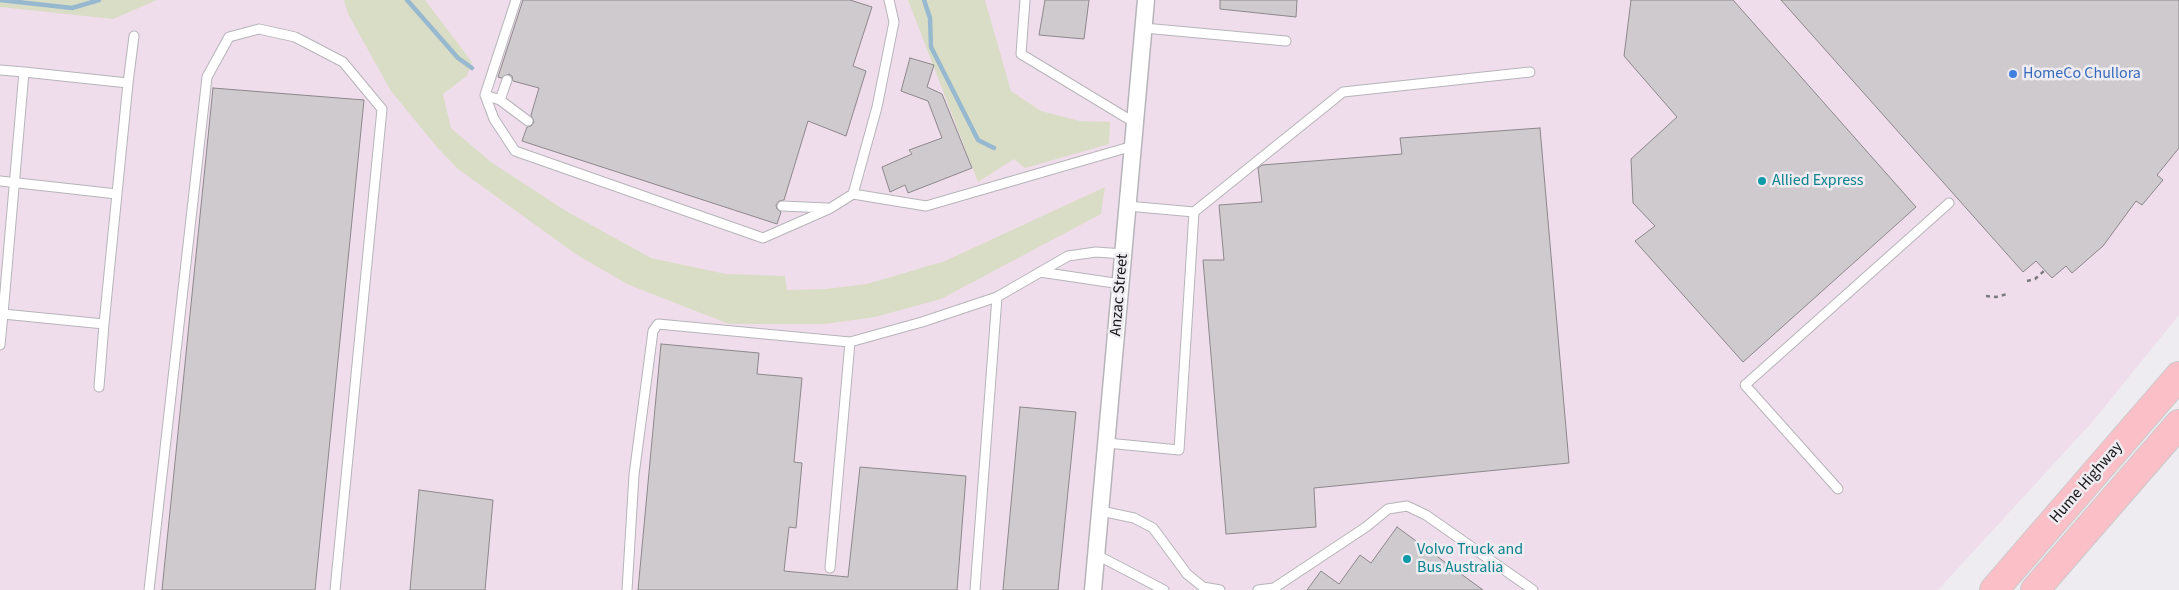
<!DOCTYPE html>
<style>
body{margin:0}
canvas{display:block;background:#eeecf1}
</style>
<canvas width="2179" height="590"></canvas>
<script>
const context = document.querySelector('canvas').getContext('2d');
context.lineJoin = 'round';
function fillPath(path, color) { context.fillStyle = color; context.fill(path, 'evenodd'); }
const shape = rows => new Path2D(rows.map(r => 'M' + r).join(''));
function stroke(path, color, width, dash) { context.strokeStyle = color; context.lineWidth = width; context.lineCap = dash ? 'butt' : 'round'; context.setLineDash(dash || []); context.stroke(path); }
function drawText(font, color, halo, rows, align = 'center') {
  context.font = font + ' "Source Sans 3",sans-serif'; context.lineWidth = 5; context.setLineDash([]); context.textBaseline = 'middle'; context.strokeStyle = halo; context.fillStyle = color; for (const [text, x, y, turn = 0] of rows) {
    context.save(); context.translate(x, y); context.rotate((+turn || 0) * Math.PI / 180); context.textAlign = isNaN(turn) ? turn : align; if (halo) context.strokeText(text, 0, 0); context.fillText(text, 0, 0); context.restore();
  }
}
const industrial = shape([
 [0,0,2179,0,2179,315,2094,420,1938,590,0,590]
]);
const green = shape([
 [0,0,157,0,113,19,0,7],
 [344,0,425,0,472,62,467,76,443,94,451,128,491,162,566,211,651,258,726,274,785,276,787,290,826,289,867,284,945,261,1105,187,1101,214,941,299,875,317,825,324,729,324,629,285,577,255,458,169,436,146,391,91,348,14],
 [908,0,985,0,1011,91,1041,111,1080,121,1110,122,1109,144,1025,168,1014,159,978,182]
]);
const stream = shape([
 [0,0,72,8,99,0],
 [407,0,458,58,472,68],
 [924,0,930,18,931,47,978,140,994,148]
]);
const building = shape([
 [523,0,850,0,872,7,853,66,866,71,846,136,808,121,784,200,779,201,776,205,777,209,781,212,777,224,522,141,527,127,531,126,534,122,531,115,539,88,513,81,512,76,509,74,501,78,498,77,523,0],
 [1045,0,1089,0,1084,39,1039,35,1045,0],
 [1220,0,1297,0,1296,17,1220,9,1220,0],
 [1631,0,1733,0,1916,207,1743,362,1635,241,1655,226,1633,203,1631,159,1677,117,1624,56,1631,0],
 [1781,0,2179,0,2179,148,2157,175,2163,180,2142,205,2136,201,2103,246,2072,273,2066,266,2052,278,2036,261,2023,272,1781,0],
 [910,58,934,65,927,87,942,94,972,168,908,193,905,185,890,192,882,167,912,154,909,150,942,138,928,101,901,91,910,58],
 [213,88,364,100,315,590,162,590,213,88],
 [1540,128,1569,463,1314,488,1316,527,1226,534,1203,260,1224,260,1219,205,1262,202,1258,168,1262,165,1402,154,1400,138,1540,128],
 [661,344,759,353,757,374,802,378,794,462,802,463,796,528,789,527,784,571,848,577,860,467,966,476,957,590,638,590,661,344],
 [1020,407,1076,412,1058,590,1003,590,1020,407],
 [419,490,493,500,485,590,410,590,419,490],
 [1397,527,1483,590,1307,590,1321,571,1339,584,1360,555,1371,563,1397,527]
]);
const path = shape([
 [2027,281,2035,279,2045,270],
 [1986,296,1996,297,2007,294]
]);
const lane = shape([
 [516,0,485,95,494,119,515,151,763,238,829,209,853,194,926,206,1133,146],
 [1025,0,1021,54,1135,123],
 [1144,28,1286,41],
 [0,70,24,72],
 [24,72,128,83,104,324,3,314,24,72],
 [128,83,134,36],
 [485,95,500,100,528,121],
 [500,100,507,80],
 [0,181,117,194],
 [853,194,877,107,894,22,889,0],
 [782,206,827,208],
 [1194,212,1343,92,1530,72],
 [1040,272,1121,284],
 [0,313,3,314,0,345],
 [99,387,104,324],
 [1107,443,1179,450,1194,212,1127,206],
 [1838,489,1745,385,1949,203],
 [1101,511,1134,518,1153,528,1187,574,1203,587,1220,590],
 [1097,555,1164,590],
 [830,568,850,342],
 [149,590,207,77,229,37,259,29,295,37,343,62,382,109,335,590],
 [627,590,634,475,653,331,658,324,850,342,922,322,997,297,1068,256,1096,252,1123,254],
 [975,590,997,297],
 [1258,590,1274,588],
 [1276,590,1274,588,1366,527,1388,509,1407,506,1426,515,1533,590]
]);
const street = shape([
 [1093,590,1146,0]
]);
const highway = shape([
 [1994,590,2179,376],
 [2035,590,2179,424]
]);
const markers = [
 [2013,74,5,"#3f7fe0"],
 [1762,181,5,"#0f9aa8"],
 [1407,559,5,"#0f9aa8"]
];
const shopNames = [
 ["HomeCo Chullora",2023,74]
];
const cultureNames = [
 ["Allied Express",1772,181],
 ["Volvo Truck and",1417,550],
 ["Bus Australia",1417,568]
];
const streetNames = [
 ["Anzac Street",1120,295,-85],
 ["Hume Highway",2087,483,-49]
];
fillPath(industrial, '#f0ddec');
fillPath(green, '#daddc5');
stroke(stream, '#97b9d0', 4.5);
fillPath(building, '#cfcace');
stroke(building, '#8c888b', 1);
stroke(lane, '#b6b4b9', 11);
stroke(street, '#b6b4b9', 19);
stroke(highway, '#cbcbcc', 30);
stroke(path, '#7b7a7d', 2.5, [4, 4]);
stroke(lane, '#fff', 9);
stroke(street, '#fff', 16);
stroke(highway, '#fabfc7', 28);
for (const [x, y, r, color] of markers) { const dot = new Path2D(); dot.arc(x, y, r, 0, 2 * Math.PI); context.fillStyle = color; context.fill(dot); stroke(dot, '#eeecf1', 2); }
drawText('16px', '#366cbe', '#eeecf1', shopNames, 'left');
drawText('16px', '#0d838f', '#eeecf1', cultureNames, 'left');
drawText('16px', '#141415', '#eeecf1', streetNames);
</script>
